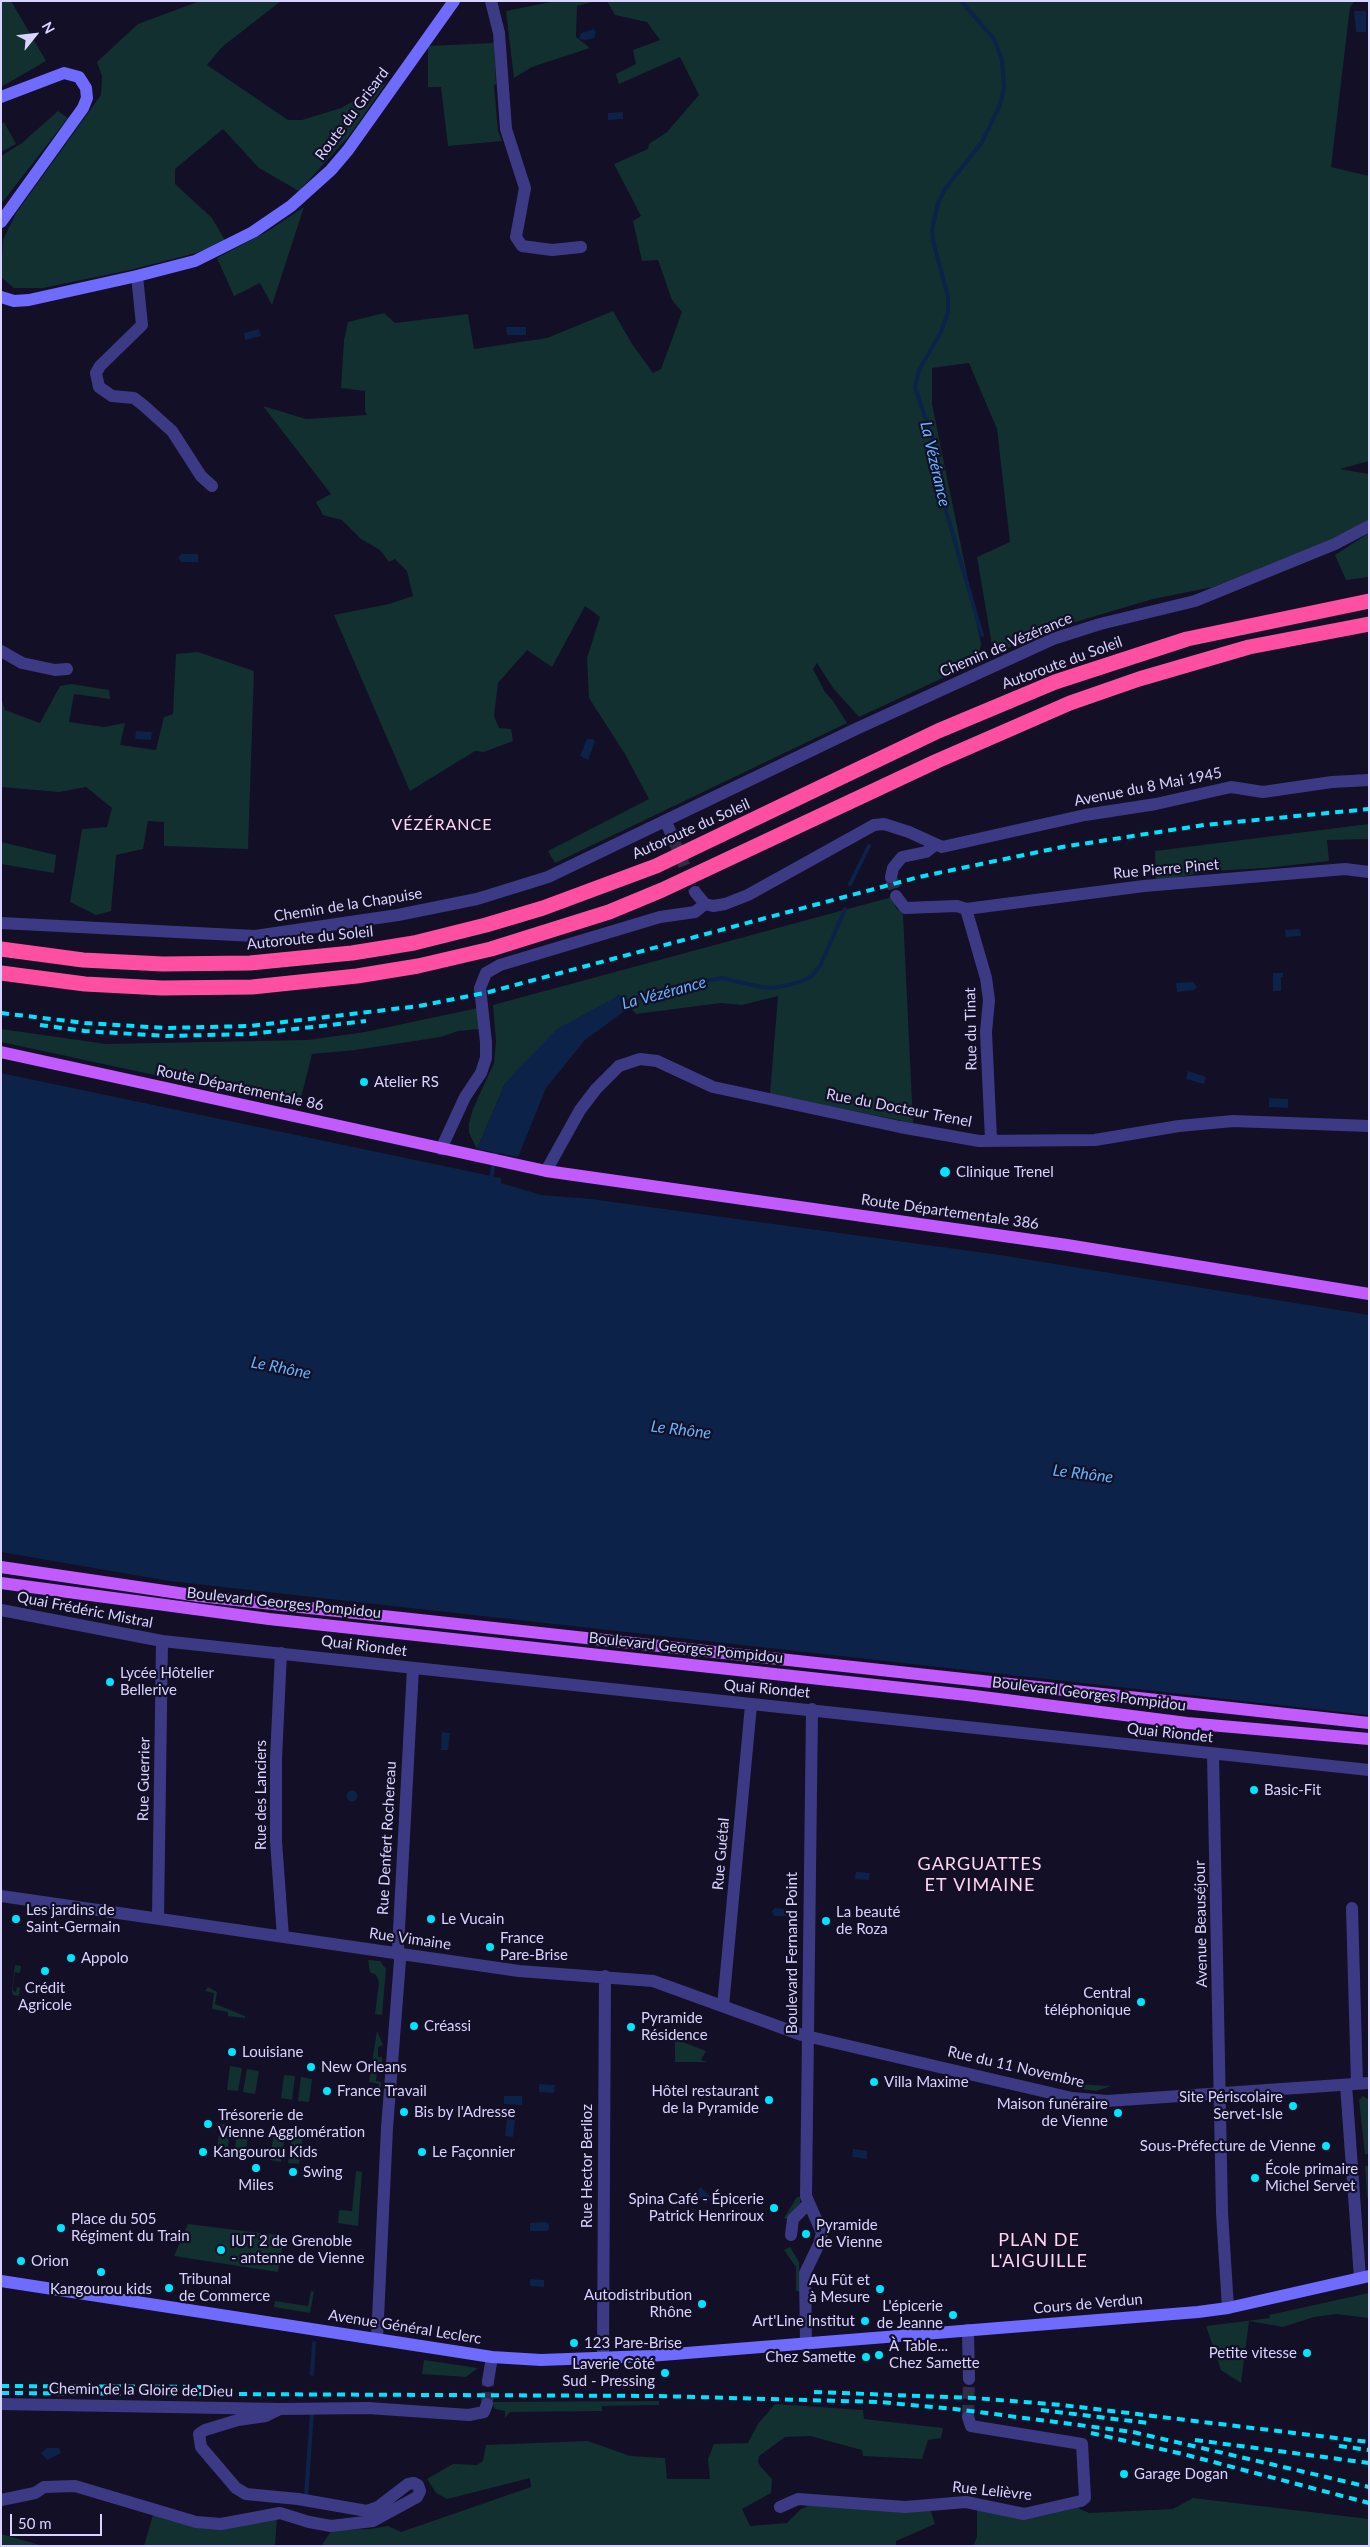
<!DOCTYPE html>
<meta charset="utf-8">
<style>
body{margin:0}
#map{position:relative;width:1370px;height:2547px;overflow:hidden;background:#130f26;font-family:Lato,sans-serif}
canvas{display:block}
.frame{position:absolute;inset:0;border:2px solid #d9d4ff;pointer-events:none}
.north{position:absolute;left:10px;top:10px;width:50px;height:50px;-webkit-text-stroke:4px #130f26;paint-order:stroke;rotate:61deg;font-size:14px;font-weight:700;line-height:20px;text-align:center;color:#d9d4ff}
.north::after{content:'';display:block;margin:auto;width:18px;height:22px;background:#d9d4ff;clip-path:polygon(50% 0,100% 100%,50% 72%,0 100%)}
.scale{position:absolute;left:10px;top:2514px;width:92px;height:22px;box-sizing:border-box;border:2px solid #d9d4ff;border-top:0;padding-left:6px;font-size:15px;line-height:18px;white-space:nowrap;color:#d9d4ff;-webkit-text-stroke:4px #130f26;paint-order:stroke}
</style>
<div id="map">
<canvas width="1370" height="2547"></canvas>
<div class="frame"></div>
<div class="north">N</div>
<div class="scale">50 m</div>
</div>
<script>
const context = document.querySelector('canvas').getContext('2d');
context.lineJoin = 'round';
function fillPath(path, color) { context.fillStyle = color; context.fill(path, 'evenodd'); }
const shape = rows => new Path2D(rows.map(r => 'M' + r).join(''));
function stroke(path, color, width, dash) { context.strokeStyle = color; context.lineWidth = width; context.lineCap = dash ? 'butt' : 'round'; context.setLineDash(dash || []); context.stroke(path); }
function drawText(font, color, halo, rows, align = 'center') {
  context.font = font + ' Lato,sans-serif'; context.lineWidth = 4.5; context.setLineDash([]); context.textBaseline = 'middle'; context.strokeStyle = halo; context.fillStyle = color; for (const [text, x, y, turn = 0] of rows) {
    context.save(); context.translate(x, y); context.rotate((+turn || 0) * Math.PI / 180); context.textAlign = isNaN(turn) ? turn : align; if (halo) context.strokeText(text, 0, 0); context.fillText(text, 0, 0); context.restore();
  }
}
const green = shape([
 [1,1,11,1,46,61,1,87],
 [200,1,281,1,222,47,207,65,288,120,302,120,341,108,386,83,350,135,299,191,259,168,223,129,175,169,175,184,212,218,226,242,196,253,130,270,43,288,14,288,1,277,3,240,16,213,101,95,102,76,97,62,138,24],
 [556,1,596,1,577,6,576,37,590,48,532,67,514,78,506,11],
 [607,1,1355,1,1350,7,1331,167,1369,176,1369,461,1340,469,1369,474,1369,520,1338,537,1213,587,1153,599,1028,636,994,657,977,557,1010,542,997,429,969,363,932,368,932,404,981,644,977,662,859,717,833,688,817,663,813,669,825,692,833,701,847,723,555,863,548,851,649,799,625,754,589,698,587,658,600,617,585,606,552,667,527,650,498,683,494,716,499,728,511,729,513,741,484,752,475,751,410,791,334,615,389,604,413,596,407,571,395,559,389,562,380,550,361,539,342,520,323,515,316,502,331,494,263,406,306,419,367,415,365,411,365,391,341,388,344,340,348,322,384,313,395,323,468,314,474,349,547,338,613,311,632,344,653,373,661,369,682,312,672,300,658,260,642,261,633,221,641,216,614,164,648,149,649,144,667,132,699,95,680,57,619,84,616,74,636,64,633,50,660,40,647,22,615,15],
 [494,43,496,84,494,85,498,131,502,141,448,146,441,87,428,87,428,46],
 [58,111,68,118,1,204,1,156,22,143],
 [4,122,16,144,1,152,1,124],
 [304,207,272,305,260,283,234,296,217,258,268,231],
 [1369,533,1369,577,1346,580,1335,555],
 [198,652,254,671,248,849,164,846,164,822,148,821,143,849,116,855,111,911,96,915,70,902,82,829,107,827,112,808,86,787,59,792,1,787,1,697,5,710,40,723,60,686,71,684,109,690,110,699,74,694,69,722,104,727,125,723,120,745,156,750,164,717,173,714,176,654],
 [1369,824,1369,839,1327,840,1329,861,1265,868,1212,871,1156,881,1155,851],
 [1,842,56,855,54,873,1,864],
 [892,897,896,908,903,914,913,1123,770,1094,778,996,742,1005,721,1003,636,1014,619,995,505,1084,477,1149,469,1133,469,1123,473,1109,494,1063,496,1041,493,1005],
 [478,1008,480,1029,458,1031,441,1037,355,1050,312,1054,299,1106,1,1042,1,1029,106,1044,308,1040,365,1032],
 [368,1960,380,1961,386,1969,382,2015,375,2014,379,1982,376,1975,370,1972],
 [15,1965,21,1966,20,1973,15,1972,13,1987,13,1991,16,1992,17,1987,20,1988,19,1996,13,1995,12,1992],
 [208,1987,217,1992,215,2004,245,2016,245,2018,228,2016,228,2012,212,2009,214,1993,205,1991],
 [377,2031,383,2045,378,2047,378,2057,382,2057,382,2062,377,2062,377,2072,376,2081,381,2082,381,2093,378,2093,379,2084,369,2082],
 [675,2039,706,2051,701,2060,708,2062,675,2062],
 [230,2066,242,2068,238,2091,227,2090],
 [247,2069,259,2071,255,2094,243,2092],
 [284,2075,295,2076,292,2100,281,2098],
 [301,2077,312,2079,309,2102,298,2101],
 [1076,2084,1111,2086,1096,2091,1076,2088],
 [1363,2096,1368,2099,1369,2108,1369,2154,1365,2154,1359,2100],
 [220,2124,231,2125,227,2153,217,2151],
 [238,2127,249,2128,245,2156,234,2154],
 [274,2132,285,2134,281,2162,270,2160],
 [292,2135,303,2137,299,2164,288,2163],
 [1365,2166,1369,2166,1369,2205,1367,2195],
 [356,2171,362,2172,358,2226,338,2223,339,2210,352,2211],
 [797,2197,801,2197,800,2203,788,2219,784,2218],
 [188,2224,284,2236,278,2272,174,2256],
 [790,2247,799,2262,800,2291,796,2291,796,2267,784,2250],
 [311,2291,314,2292,310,2313,274,2307,275,2301,308,2306],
 [1369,2293,1369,2318,1336,2314,1314,2317,1283,2327,1249,2321,1241,2383,1221,2370,1206,2326,1270,2318,1269,2315],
 [424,2360,478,2368,466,2377,422,2374],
 [659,2401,659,2405,602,2406,602,2411,510,2412,505,2418,505,2411,495,2409,492,2402],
 [775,2404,863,2410,864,2419,943,2428,941,2438,928,2440,922,2459,863,2456,862,2450,810,2436,785,2437,759,2456,758,2462,761,2467,772,2479,771,2493,742,2509,750,2526,787,2523,801,2509,811,2505,930,2508,935,2524,896,2541,896,2546,321,2546,332,2530,370,2529,388,2526,401,2532,531,2487,530,2478,447,2499,436,2493,427,2479,453,2464,477,2465,483,2461,486,2445,588,2441,630,2456,665,2458,667,2479,710,2479,708,2459,714,2444,748,2443,758,2424],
 [1193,2498,1369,2519,1369,2546,973,2546,977,2537,977,2510,1033,2518,1078,2508,1089,2513,1173,2509],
 [153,2515,203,2528,277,2518,275,2546,144,2546],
 [1,2534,40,2545,56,2546,1,2546]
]);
const water = shape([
 [1354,11,1366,11,1366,32,1356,32],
 [594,29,596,32,594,38,585,40,579,39,581,33],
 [623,112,623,119,608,120,608,113],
 [506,327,526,327,526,335,507,335],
 [259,329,261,336,245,340,244,333],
 [181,554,198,554,198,562,181,562,178,558],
 [136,731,152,732,151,740,135,739],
 [587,739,593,739,595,742,588,760,580,756],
 [1300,929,1301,936,1286,937,1285,930],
 [1273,973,1283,973,1283,977,1281,977,1281,991,1273,991],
 [1193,982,1197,987,1194,990,1177,992,1176,983],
 [620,995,630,1007,585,1040,546,1088,518,1157,477,1149,505,1084,514,1073,557,1029],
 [1188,1071,1206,1077,1204,1084,1186,1079],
 [1,1073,501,1178,501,1183,541,1195,591,1199,1000,1255,1369,1315,1369,1715,169,1581,1,1552],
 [1269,1098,1288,1099,1288,1108,1269,1107],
 [442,1732,450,1733,448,1750,441,1750],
 '346.5 1796a5.5 5.5 0 1 1 11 0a5.5 5.5 0 1 1-11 0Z',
 [856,1872,870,1873,869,1880,855,1879],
 [775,1908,786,1909,787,1916,774,1916,772,1911],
 [539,2084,555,2085,554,2093,539,2092],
 [504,2096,522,2096,522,2105,504,2104],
 [507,2119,515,2120,513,2137,505,2136],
 [853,2149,867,2151,867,2159,852,2157],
 [701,2187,712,2199,706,2204,695,2193],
 [546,2222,549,2224,549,2229,547,2231,530,2231,530,2223],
 [530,2279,544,2280,544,2287,530,2286],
 [47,2448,59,2448,61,2453,47,2460,41,2453]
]);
const stream = shape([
 [961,1,994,39,1002,60,1004,88,999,107,982,142,945,189,938,203,932,229,933,241,948,297,948,312,941,332,919,370,915,387,933,441,942,497,982,635],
 [850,884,869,846],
 [621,1003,685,985,722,978,761,987,774,988,800,982,812,976,821,964,845,909],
 [491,1180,496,1148],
 [312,2374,314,2343],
 [306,2497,312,2412]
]);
const streetTunnel = shape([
 [673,838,695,892],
 [891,877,896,896],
 [487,2404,488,2381],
 [968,2417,969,2379]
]);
const street = shape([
 [491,1,499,33,506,129,525,188,516,237,522,246,552,250,581,247],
 [137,276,142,325,100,366,96,373,99,387,112,396,134,398,143,405,172,431,201,476,212,486],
 [1,651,22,663,55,670,67,669],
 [666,822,673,838],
 [891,877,893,868,902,857,926,852,935,845],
 [695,892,705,904,713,906,725,904,748,895,874,825,884,824,909,832,942,847,1085,815,1156,804,1231,787,1263,792,1332,782,1369,780],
 [896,896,905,908,957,906,966,909,986,978,989,1000,986,1032,991,1139],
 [966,909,1144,886,1345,869,1369,872],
 [1,923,255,936,398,915,477,899,548,877,856,729,1053,639,1100,624,1195,601,1335,544,1369,526],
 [441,1149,465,1097,481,1073,486,1058,486,1042,480,988,486,973,500,965,660,917,695,912,705,904],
 [546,1171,580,1110,596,1089,619,1066,640,1059,657,1061,713,1087,900,1127,979,1141,1095,1140,1179,1126,1233,1121,1369,1126],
 [1,1610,162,1641,1369,1770],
 [281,1653,276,1758,276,1841,283,1937],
 [1213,1754,1222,2213,1228,2308],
 [1,1896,519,1971,653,1981,802,2035,1072,2098,1107,2101,1369,2083],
 [1352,1908,1357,2084],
 [158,1918,162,1641],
 [723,2006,751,1705],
 [1346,2085,1360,2278],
 [791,2235,793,2219,808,2204],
 [968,2330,969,2379],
 [377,2339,387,2128,400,1960,398,1948,413,1668],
 [806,2344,805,2273,819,2244,822,2233,806,2196,812,1709],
 [603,2357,605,1976],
 [488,2381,492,2357],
 [1,2404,280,2409,368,2408,469,2415,484,2412,487,2404],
 [1,2500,35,2493,44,2487,75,2486,196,2522,221,2524,280,2513,309,2522,331,2526,373,2521,417,2497,420,2491,418,2485,414,2483,408,2484,378,2507,367,2511,298,2499,246,2494,236,2488,201,2447,199,2434,205,2430,238,2420,266,2416,280,2409],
 [780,2507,798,2499,905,2507,966,2502,1024,2514,1081,2501,1085,2498,1082,2444,971,2426,968,2417]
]);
const secondary = shape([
 [1,97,64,73,79,77,86,88,87,98,83,108,1,222],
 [1,297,14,301,29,300,137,276,195,261,253,232,291,206,331,170,348,150,454,1],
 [1,2281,492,2357,541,2360,649,2356,1198,2312,1228,2308,1369,2276]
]);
const primary = shape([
 [1,1052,546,1171,1067,1245,1369,1294],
 [1,1567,199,1596,1369,1723],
 [1,1583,269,1619,967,1695,1187,1723,1369,1739]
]);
const highway = shape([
 [1,949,83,960,163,964,250,963,352,953,414,943,486,925,543,908,656,866,938,731,1055,682,1187,639,1369,601],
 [1,973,85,984,162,988,252,987,357,976,418,966,491,949,609,912,662,890,937,761,1070,703,1139,679,1249,647,1369,624]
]);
const rail = shape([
 [1,1013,85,1023,166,1028,250,1026,419,1006,489,992,919,877,1062,847,1204,825,1369,809],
 [40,1025,85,1031,166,1036,250,1034,366,1021],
 [1,2386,216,2387],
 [814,2392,974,2398,1062,2405,1369,2442],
 [1,2393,659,2396,879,2402,955,2409,1133,2432,1369,2487],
 [1041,2410,1148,2423],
 [1091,2433,1183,2454,1369,2503],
 [1195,2440,1369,2463],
 [1339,2446,1369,2450]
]);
const markers = [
 [364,1082,5,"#00e5ff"],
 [945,1172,6,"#00e5ff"],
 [110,1682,5,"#00e5ff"],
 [1254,1790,5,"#00e5ff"],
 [16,1919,5,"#00e5ff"],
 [431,1919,5,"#00e5ff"],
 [826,1921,5,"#00e5ff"],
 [490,1947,5,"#00e5ff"],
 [71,1958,5,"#00e5ff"],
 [45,1971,5,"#00e5ff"],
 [1141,2002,5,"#00e5ff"],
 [414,2026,5,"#00e5ff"],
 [631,2027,5,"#00e5ff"],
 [232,2052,5,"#00e5ff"],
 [311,2067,5,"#00e5ff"],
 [874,2082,5,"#00e5ff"],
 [327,2091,5,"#00e5ff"],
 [769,2100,5,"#00e5ff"],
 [1293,2106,5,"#00e5ff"],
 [404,2112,5,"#00e5ff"],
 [1118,2113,5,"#00e5ff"],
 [208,2124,5,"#00e5ff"],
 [1326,2146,5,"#00e5ff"],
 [203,2152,5,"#00e5ff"],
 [422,2152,5,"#00e5ff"],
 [256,2168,5,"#00e5ff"],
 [293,2172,5,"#00e5ff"],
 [1255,2178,5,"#00e5ff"],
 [774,2208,5,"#00e5ff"],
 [61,2228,5,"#00e5ff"],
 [806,2234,5,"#00e5ff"],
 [221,2250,5,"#00e5ff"],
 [21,2261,5,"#00e5ff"],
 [101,2272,5,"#00e5ff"],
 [169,2288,5,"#00e5ff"],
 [880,2289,5,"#00e5ff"],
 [702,2304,5,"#00e5ff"],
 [953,2315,5,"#00e5ff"],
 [865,2321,5,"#00e5ff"],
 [574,2343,5,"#00e5ff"],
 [1307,2353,5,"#00e5ff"],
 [879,2355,5,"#00e5ff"],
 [866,2357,5,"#00e5ff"],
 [665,2373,5,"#00e5ff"],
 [1124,2474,5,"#00e5ff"]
];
const streetNames = [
 ["Route du Grisard",352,114,-53],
 ["Chemin de Vézérance",1006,645,-23],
 ["Autoroute du Soleil",1062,663,-20],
 ["Avenue du 8 Mai 1945",1148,787,-11],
 ["Autoroute du Soleil",691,829,-24],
 ["Rue Pierre Pinet",1166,869,-5],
 ["Chemin de la Chapuise",348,905,-9],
 ["Autoroute du Soleil",310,938,-6],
 ["Rue du Tinat",971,1029,-91],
 ["Route Départementale 86",240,1088,12],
 ["Rue du Docteur Trenel",899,1108,11],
 ["Route Départementale 386",950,1212,8],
 ["Boulevard Georges Pompidou",284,1603,6],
 ["Quai Frédéric Mistral",85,1610,11],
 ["Quai Riondet",364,1646,7],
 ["Boulevard Georges Pompidou",686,1648,6],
 ["Quai Riondet",767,1689,5],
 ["Boulevard Georges Pompidou",1089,1694,7],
 ["Quai Riondet",1170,1733,6],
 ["Rue Guerrier",144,1779,-89],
 ["Rue des Lanciers",261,1795,-90],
 ["Rue Denfert Rochereau",387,1838,-87],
 ["Rue Guétal",721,1854,-85],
 ["Avenue Beauséjour",1201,1924,-91],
 ["Rue Vimaine",410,1939,8],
 ["Boulevard Fernand Point",792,1953,-90],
 ["Rue du 11 Novembre",1016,2067,13],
 ["Rue Hector Berlioz",587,2166,-90],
 ["Cours de Verdun",1088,2304,-5],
 ["Avenue Général Leclerc",405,2327,9],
 ["Chemin de la Gloire de Dieu",141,2390,1],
 ["Rue Lelièvre",992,2491,6]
];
const poiNames = [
 ["Atelier RS",374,1082],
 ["Clinique Trenel",956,1172],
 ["Lycée Hôtelier",120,1673],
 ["Bellerive",120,1690],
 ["Basic-Fit",1264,1790],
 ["Les jardins de",26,1910],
 ["Saint-Germain",26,1927],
 ["La beauté",836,1912],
 ["de Roza",836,1929],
 ["Le Vucain",441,1919],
 ["France",500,1938],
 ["Pare-Brise",500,1955],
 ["Appolo",81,1958],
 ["Crédit",45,1988,"center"],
 ["Agricole",45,2005,"center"],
 ["Central",1131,1993,"right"],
 ["téléphonique",1131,2010,"right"],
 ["Pyramide",641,2018],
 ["Résidence",641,2035],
 ["Créassi",424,2026],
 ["Louisiane",242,2052],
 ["New Orleans",321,2067],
 ["Villa Maxime",884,2082],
 ["France Travail",337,2091],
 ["Hôtel restaurant",759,2091,"right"],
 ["de la Pyramide",759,2108,"right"],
 ["Site Périscolaire",1283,2097,"right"],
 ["Servet-Isle",1283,2114,"right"],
 ["Maison funéraire",1108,2104,"right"],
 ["de Vienne",1108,2121,"right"],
 ["Bis by l'Adresse",414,2112],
 ["Trésorerie de",218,2115],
 ["Vienne Agglomération",218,2132],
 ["Sous-Préfecture de Vienne",1316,2146,"right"],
 ["Kangourou Kids",213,2152],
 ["Le Façonnier",432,2152],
 ["École primaire",1265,2169],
 ["Michel Servet",1265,2186],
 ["Swing",303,2172],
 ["Miles",256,2185,"center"],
 ["Spina Café - Épicerie",764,2199,"right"],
 ["Patrick Henriroux",764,2216,"right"],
 ["Place du 505",71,2219],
 ["Régiment du Train",71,2236],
 ["Pyramide",816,2225],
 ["de Vienne",816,2242],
 ["IUT 2 de Grenoble",231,2241],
 ["- antenne de Vienne",231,2258],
 ["Orion",31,2261],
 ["Tribunal",179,2279],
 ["de Commerce",179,2296],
 ["Au Fût et",870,2280,"right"],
 ["à Mesure",870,2297,"right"],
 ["Kangourou kids",101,2289,"center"],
 ["Autodistribution",692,2295,"right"],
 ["Rhône",692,2312,"right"],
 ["L'épicerie",943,2306,"right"],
 ["de Jeanne",943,2323,"right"],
 ["Art'Line Institut",855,2321,"right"],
 ["123 Pare-Brise",584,2343],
 ["À Table...",889,2346],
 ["Chez Samette",889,2363],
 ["Petite vitesse",1297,2353,"right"],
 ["Chez Samette",856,2357,"right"],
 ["Laverie Côté",655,2364,"right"],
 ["Sud - Pressing",655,2381,"right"],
 ["Garage Dogan",1134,2474]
];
const waterNames = [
 ["La Vézérance",935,464,77],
 ["La Vézérance",664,993,-15],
 ["Le Rhône",281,1368,11],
 ["Le Rhône",681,1430,7],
 ["Le Rhône",1083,1474,7]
];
const neighbourhoodNames = [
 ["VÉZÉRANCE",442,825]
];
const quarterNames = [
 ["GARGUATTES",980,1864],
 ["ET VIMAINE",980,1885],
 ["PLAN DE",1039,2240],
 ["L'AIGUILLE",1039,2261]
];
fillPath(green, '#12302f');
fillPath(water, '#0c2248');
stroke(stream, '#0c2248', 4);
stroke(streetTunnel, '#312d47', 12, [12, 6]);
stroke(street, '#3d3a85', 12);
stroke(secondary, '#6f6bff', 12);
stroke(primary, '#c25bff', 12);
stroke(highway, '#ff4fa3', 15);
stroke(rail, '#00e5ff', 4, [8, 6]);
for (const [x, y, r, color] of markers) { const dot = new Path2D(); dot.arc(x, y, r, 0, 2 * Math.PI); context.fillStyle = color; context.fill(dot); stroke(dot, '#130f26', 2); }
drawText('15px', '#d9d4ff', '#130f26', streetNames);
drawText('15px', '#d9d4ff', '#130f26', poiNames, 'left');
drawText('italic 16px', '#62b6ff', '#130f26', waterNames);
context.letterSpacing = '1px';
drawText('16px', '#ffd6f0', '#130f26', neighbourhoodNames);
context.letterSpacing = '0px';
context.letterSpacing = '1px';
drawText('18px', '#ffd6f0', '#130f26', quarterNames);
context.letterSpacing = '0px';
</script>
